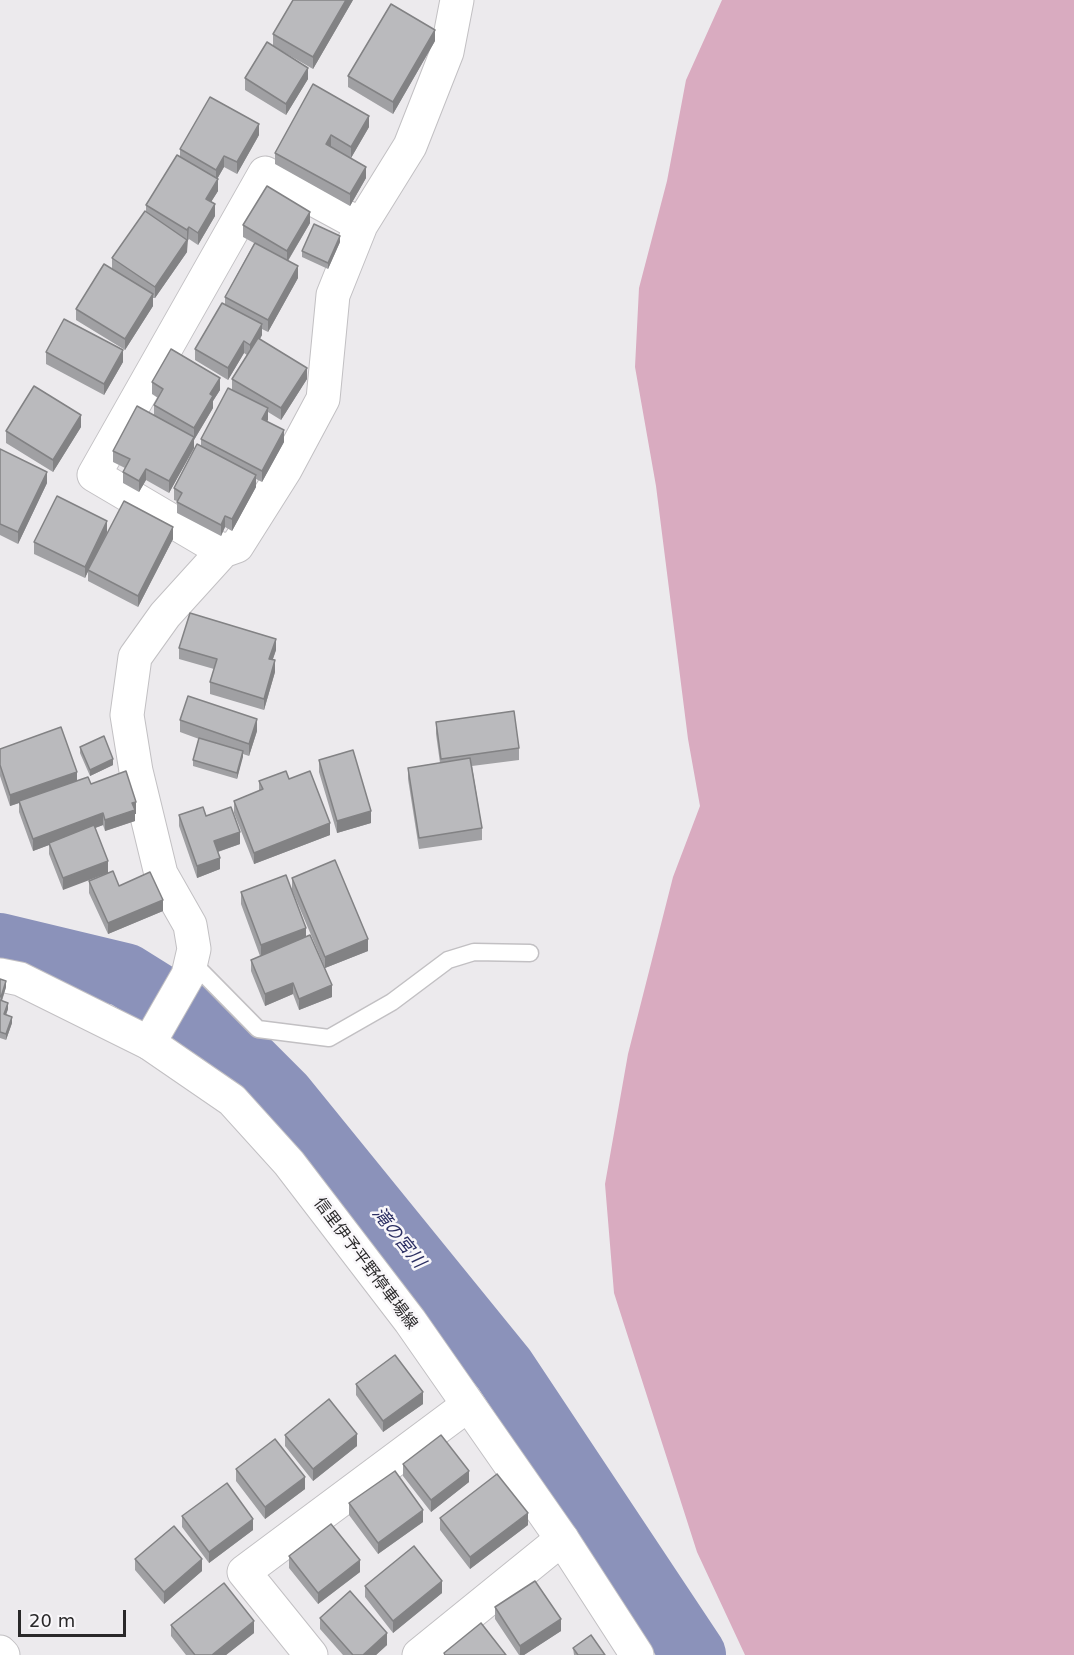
<!DOCTYPE html>
<meta charset="utf-8">
<style>
body{margin:0}
#map{position:relative;width:1074px;height:1655px;overflow:hidden;background:#eceaed;font-family:"DejaVu Sans",sans-serif}
canvas{display:block}
.scale{position:absolute;left:18px;top:1610px;width:108px;height:27px;box-sizing:border-box;border:3px solid #292829;border-top:0;padding-left:8px;font-size:18px;line-height:21px;white-space:nowrap;color:#292829;-webkit-text-stroke:4px #f9f7fa;paint-order:stroke}
</style>
<div id="map">
<canvas width="1074" height="1655"></canvas>
<div class="scale">20 m</div>
</div>
<script>
const context = document.querySelector('canvas').getContext('2d');
context.lineJoin = 'round';
function fillPath(path, color) { context.fillStyle = color; context.fill(path, 'evenodd'); }
const shape = rows => new Path2D(rows.map(r => 'M' + r).join(''));
function stroke(path, color, width, dash) { context.strokeStyle = color; context.lineWidth = width; context.lineCap = dash ? 'butt' : 'round'; context.setLineDash(dash || []); context.stroke(path); }
function drawText(font, color, halo, rows, align = 'center') {
  context.font = font + ' "DejaVu Sans","Noto Sans JP",sans-serif'; context.lineWidth = 5; context.setLineDash([]); context.textBaseline = 'middle'; context.strokeStyle = halo; context.fillStyle = color; for (const [text, x, y, turn = 0] of rows) {
    context.save(); context.translate(x, y); context.rotate((+turn || 0) * Math.PI / 180); context.textAlign = isNaN(turn) ? turn : align; if (halo) context.strokeText(text, 0, 0); context.fillText(text, 0, 0); context.restore();
  }
}
const green = shape([
 [722,0,1074,0,1074,1655,745,1655,697,1552,614,1293,605,1184,628,1054,673,877,700,806,688,739,656,486,635,367,639,288,667,181,686,80]
]);
const river = shape([
 [0,945,125,975,221,1035,283,1097,504,1369,694,1655]
]);
const lane = shape([
 [191,961,258,1029,329,1038,392,1002,448,960,474,952,530,953]
]);
const street = shape([
 [223,551,94,475,265,173,361,225],
 [149,1043,188,975,194,949,190,925,161,874,136,771,127,715,135,657,165,615,223,551,237,546,285,470,323,399,333,295,361,225,410,146,447,52,457,0],
 [0,1652,3,1655],
 [311,1655,244,1572,468,1405],
 [419,1655,562,1539]
]);
const secondary = shape([
 [0,975,20,979,149,1043,232,1100,289,1163,410,1321,562,1539,637,1655]
]);
const wall = shape([
 [353,0,313,69,273,46,273,34],
 [435,41,393,114,348,87,348,76],
 [245,78,308,79,286,115,245,90],
 [313,84,369,127,351,158,366,178,350,206,275,164,275,153],
 [259,135,237,174,224,167,217,179,218,191,211,202,215,216,198,245,189,239,187,242,187,252,155,298,153,298,153,306,125,350,76,320,76,309,112,269,112,258,146,212,146,205,180,157,180,149],
 [310,223,288,261,298,278,268,332,262,329,262,335,260,339,307,379,281,420,268,412,267,421,284,442,262,482,256,479,256,487,232,531,225,527,221,536,177,513,177,501,174,500,174,488,201,446,201,439,232,390,232,379,247,355,244,353,228,380,195,360,195,349,225,304,225,297,254,243,243,237,243,225],
 [340,242,328,269,302,257,302,251],
 [46,352,123,362,104,395,46,364],
 [152,382,220,390,213,401,213,408,194,440,194,448,169,493,146,480,139,492,123,483,123,472,125,468,113,462,113,451,154,415,154,405,158,398,152,394],
 [81,427,53,472,6,443,6,431],
 [0,449,47,483,18,544,0,535],
 [107,532,173,539,138,607,88,581,88,571,85,578,34,554,34,542],
 [179,648,276,650,273,659,275,672,264,710,210,694,210,682,214,669,179,659],
 [180,720,257,731,249,756,243,754,237,779,193,766,193,760,199,739,180,732],
 [436,722,519,748,519,760,472,766,482,828,482,840,419,849,408,779,408,768,440,763,436,734],
 [80,747,113,765,90,776,80,753],
 [0,749,77,781,91,784,136,814,135,814,135,821,105,831,103,825,95,828,63,890,49,854,49,845,33,851,19,812,19,803,10,806,0,776],
 [319,760,371,823,337,833,319,772],
 [259,781,330,835,254,864,234,813,234,801,259,791],
 [179,815,240,844,218,852,220,869,197,878,179,826],
 [292,878,368,951,325,968,292,890],
 [89,881,119,886,163,911,108,934,89,893],
 [241,892,306,937,332,997,299,1010,293,994,265,1006,251,971,251,960,260,956,241,904],
 [0,979,6,987,2,1001,8,1009,6,1015,12,1023,6,1040,0,1038],
 [356,1384,423,1404,383,1432,356,1395],
 [285,1435,357,1446,313,1481,285,1446],
 [403,1464,469,1482,431,1512,403,1476],
 [236,1469,305,1489,265,1519,236,1481],
 [349,1503,423,1522,378,1554,349,1515],
 [182,1516,253,1530,209,1563,182,1527],
 [440,1518,528,1525,470,1569,440,1530],
 [289,1556,360,1572,318,1604,289,1568],
 [135,1559,202,1571,164,1604,135,1570],
 [365,1586,442,1593,393,1633,365,1597],
 [495,1607,561,1631,524,1655,519,1655,495,1619],
 [320,1618,387,1645,376,1655,343,1655,320,1629],
 [171,1625,254,1633,226,1655,186,1655,171,1636],
 [573,1648,605,1655,574,1655]
]);
const shadedWall = shape([
 [346,0,353,0,313,69,313,57],
 [435,30,435,41,393,114,393,102],
 [308,68,308,79,286,115,286,104],
 [369,116,369,127,351,158,351,147],
 [259,124,259,135,237,174,237,162],
 [331,135,331,147,326,144],
 [224,156,224,167,216,181,216,170],
 [366,167,366,178,350,206,350,194],
 [218,179,218,191,206,210,206,199],
 [215,204,215,216,198,245,198,233],
 [310,212,310,223,287,262,287,251],
 [189,227,187,252,155,298,155,287,187,240,187,230],
 [340,236,340,242,328,269,328,263],
 [298,266,298,278,268,332,268,320],
 [153,294,153,306,125,350,125,339],
 [262,324,262,335,250,356,250,345],
 [244,341,244,353,228,380,228,368],
 [123,350,123,362,104,395,104,384],
 [307,368,307,379,281,420,281,408],
 [220,378,220,390,213,401,213,408,194,440,194,428,210,394],
 [268,408,268,420,262,431,262,419],
 [81,415,81,427,53,472,53,460],
 [284,430,284,442,262,482,262,471],
 [194,437,194,448,169,493,169,481],
 [146,469,146,480,139,492,139,481],
 [47,472,47,483,18,544,18,532],
 [256,475,256,487,232,531,232,519],
 [225,516,225,527,221,536,221,525],
 [107,521,107,532,85,578,85,567],
 [173,527,173,539,138,607,138,596],
 [276,639,276,650,269,670,269,659],
 [275,660,275,672,264,710,264,699],
 [257,719,257,731,249,756,249,744],
 [243,751,243,757,237,779,237,773],
 [113,759,113,765,90,776,90,770],
 [77,772,77,783,19,801,19,803,10,806,10,795],
 [136,802,136,814,135,814,135,821,105,831,105,820,132,803],
 [371,811,371,823,337,833,337,821],
 [103,813,103,825,50,845,49,843,49,845,33,851,33,839],
 [330,823,330,835,254,864,254,853],
 [240,832,240,844,214,853,214,841],
 [220,858,220,869,197,878,197,866],
 [108,861,108,873,63,890,63,878],
 [163,900,163,911,108,934,108,923],
 [306,928,306,940,261,957,261,945],
 [368,939,368,951,325,968,325,957],
 [6,981,6,987,1,1003,1,997],
 [293,983,293,994,265,1006,265,994],
 [332,985,332,997,299,1010,299,999],
 [8,1003,8,1009,4,1020,4,1014],
 [12,1017,12,1023,6,1040,6,1034],
 [423,1392,423,1404,383,1432,383,1421],
 [357,1434,357,1446,313,1481,313,1469],
 [469,1471,469,1482,431,1512,431,1500],
 [305,1477,305,1489,265,1519,265,1507],
 [423,1510,423,1522,378,1554,378,1543],
 [528,1513,528,1525,470,1569,470,1557],
 [253,1519,253,1530,209,1563,209,1552],
 [202,1559,202,1571,164,1604,164,1592],
 [360,1560,360,1572,318,1604,318,1593],
 [442,1581,442,1593,393,1633,393,1621],
 [561,1619,561,1631,524,1655,520,1655,520,1646],
 [254,1621,254,1633,226,1655,212,1655],
 [387,1633,387,1645,376,1655,363,1655]
]);
const building = shape([
 [293,0,346,0,313,57,273,34,293,0],
 [391,4,435,30,393,102,348,76,391,4],
 [267,42,308,68,286,104,245,78,267,42],
 [313,84,369,116,351,147,331,135,326,144,366,167,350,194,275,153,313,84],
 [210,97,259,124,237,162,224,156,216,170,180,149,210,97],
 [177,155,218,179,206,199,215,204,198,233,189,227,187,230,146,205,177,155],
 [267,186,310,212,287,251,243,225,267,186],
 [145,211,187,240,155,287,112,258,145,211],
 [314,224,340,236,328,263,302,251,314,224],
 [255,243,298,266,268,320,225,297,255,243],
 [104,264,153,294,125,339,76,309,104,264],
 [222,303,262,324,250,345,244,341,228,368,195,349,222,303],
 [64,319,123,350,104,384,46,352,64,319],
 [258,338,307,368,281,408,232,379,258,338],
 [171,349,220,378,210,394,213,396,194,428,154,405,163,389,152,382,171,349],
 [34,386,81,415,53,460,6,431,34,386],
 [228,388,268,408,262,419,284,430,262,471,201,439,228,388],
 [137,406,194,437,169,481,146,469,139,481,123,472,130,459,113,451,137,406],
 [197,444,256,475,232,519,225,516,221,525,177,502,182,493,174,488,197,444],
 [0,449,47,472,18,532,0,524,0,449],
 [57,496,107,521,85,567,34,542,57,496],
 [124,501,173,527,138,596,88,570,124,501],
 [190,613,276,639,269,659,275,660,264,699,210,682,217,659,179,648,190,613],
 [188,696,257,719,249,744,180,720,188,696],
 [514,711,519,748,441,759,436,722,514,711],
 [61,727,77,772,10,795,0,765,0,749,61,727],
 [104,736,113,759,90,770,80,747,104,736],
 [199,738,243,751,237,773,193,760,199,738],
 [353,750,371,811,337,821,319,760,353,750],
 [470,758,482,828,419,838,408,768,470,758],
 [126,771,136,802,132,803,135,810,105,820,103,813,33,839,19,801,88,777,91,784,126,771],
 [286,771,289,779,310,771,330,823,254,853,234,801,263,789,259,781,286,771],
 [203,807,206,816,231,807,240,832,214,841,220,858,197,866,179,815,203,807],
 [94,825,108,861,63,878,49,843,94,825],
 [335,860,368,939,325,957,292,878,335,860],
 [113,871,119,886,150,872,163,900,108,923,89,881,113,871],
 [286,875,306,928,261,945,241,892,286,875],
 [310,935,332,985,299,999,293,983,265,994,251,960,310,935],
 [0,979,6,981,1,997,0,996,0,979],
 [0,1000,8,1003,4,1014,12,1017,6,1034,0,1032,0,1000],
 [395,1355,423,1392,383,1421,356,1384,395,1355],
 [329,1399,357,1434,313,1469,285,1435,329,1399],
 [441,1435,469,1471,431,1500,403,1464,441,1435],
 [275,1439,305,1477,265,1507,236,1469,275,1439],
 [395,1471,423,1510,378,1543,349,1503,395,1471],
 [497,1474,528,1513,470,1557,440,1518,497,1474],
 [227,1483,253,1519,209,1552,182,1516,227,1483],
 [331,1524,360,1560,318,1593,289,1556,331,1524],
 [174,1526,202,1559,164,1592,135,1559,174,1526],
 [414,1546,442,1581,393,1621,365,1586,414,1546],
 [535,1581,561,1619,520,1646,495,1607,535,1581],
 [224,1583,254,1621,212,1655,195,1655,171,1625,224,1583],
 [350,1591,387,1633,363,1655,353,1655,320,1618,350,1591],
 [481,1623,506,1655,445,1655,444,1653,481,1623],
 [591,1635,605,1655,578,1655,573,1648,591,1635]
]);
const streetNames = [
 ["信里伊予平野停車場線",365,1264,53]
];
const waterNames = [
 ["滝の宮川",398,1238,51]
];
fillPath(green, '#d9abc0');
stroke(river, '#8b92ba', 64);
stroke(lane, '#c2c0c3', 19);
stroke(street, '#c2c0c3', 35);
stroke(secondary, '#c2c0c3', 35);
stroke(lane, '#fff', 16);
stroke(street, '#fff', 33);
stroke(secondary, '#fff', 33);
fillPath(wall, '#a0a0a3');
fillPath(shadedWall, '#828284');
fillPath(building, '#bababd');
stroke(building, '#828284', 1.5);
drawText('16px', '#292829', '#f9f7fa', streetNames);
drawText('italic 18px', '#2c2f63', '#f9f7fa', waterNames);
</script>
